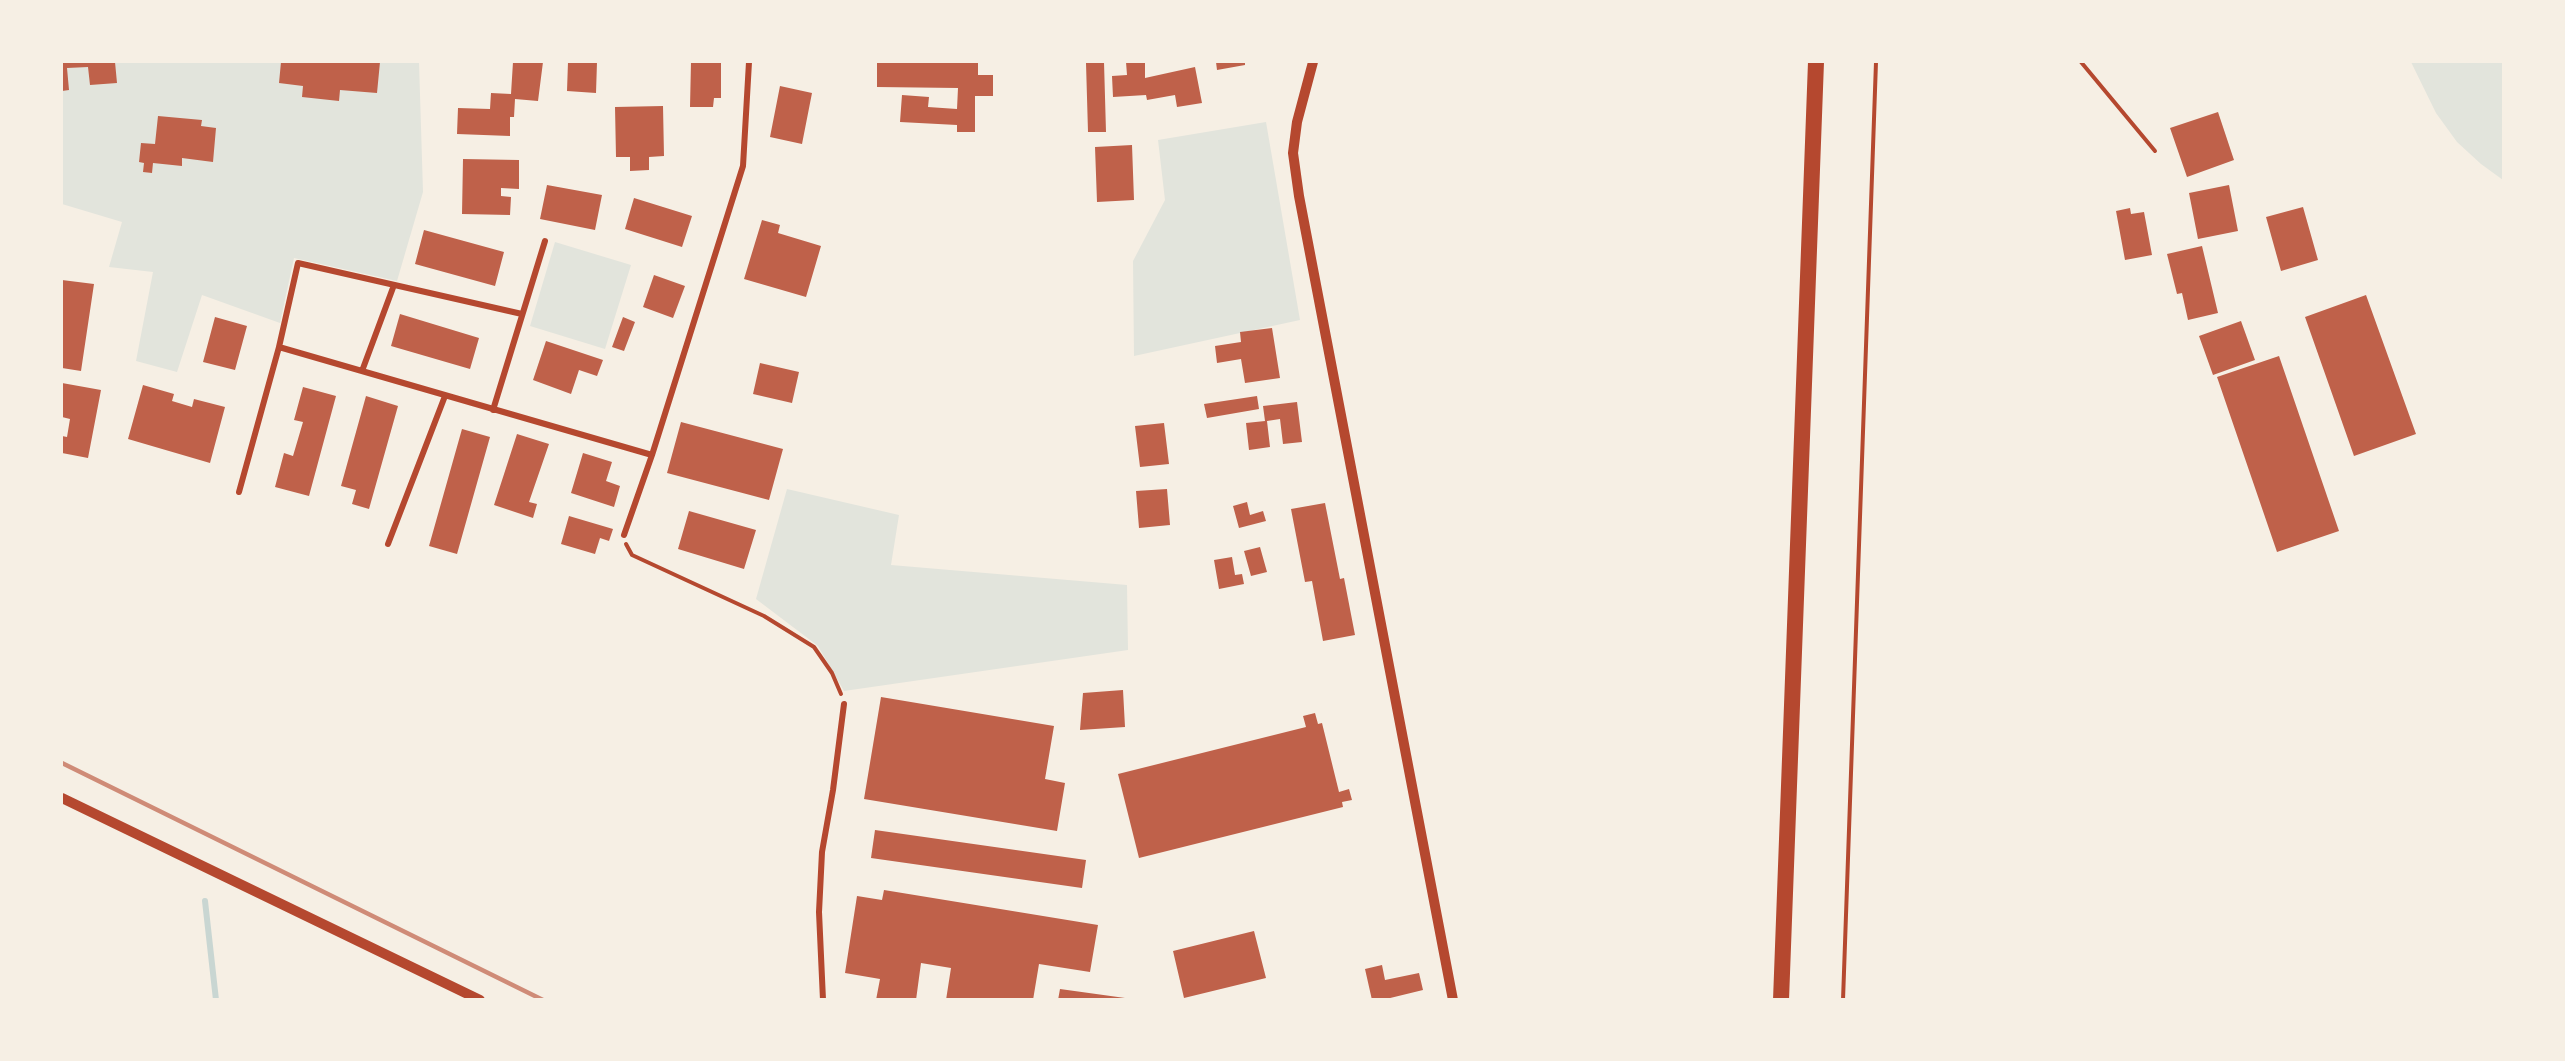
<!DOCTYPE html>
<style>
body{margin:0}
#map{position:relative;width:2565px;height:1061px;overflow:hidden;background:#f6efe4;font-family:Manrope,sans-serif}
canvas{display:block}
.frame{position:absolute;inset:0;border:63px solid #f6efe4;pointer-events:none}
</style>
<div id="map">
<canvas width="2565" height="1061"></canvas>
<div class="frame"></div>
</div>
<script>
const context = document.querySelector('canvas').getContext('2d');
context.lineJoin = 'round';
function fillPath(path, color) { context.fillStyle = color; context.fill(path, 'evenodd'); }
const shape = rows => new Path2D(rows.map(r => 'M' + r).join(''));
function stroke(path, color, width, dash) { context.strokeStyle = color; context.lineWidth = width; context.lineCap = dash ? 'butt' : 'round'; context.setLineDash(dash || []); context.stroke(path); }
const green = shape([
 [62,62,419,62,423,192,397,281,294,258,280,323,202,295,177,372,136,361,153,272,109,267,122,222,62,204],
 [2411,62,2503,62,2503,180,2481,164,2457,142,2436,113],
 [1266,122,1300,320,1134,356,1133,261,1165,200,1158,140],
 [555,242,631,265,605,349,530,326],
 [787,489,899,515,891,565,1127,585,1128,650,844,691,818,646,756,599]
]);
const stream = shape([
 [205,901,216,1000]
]);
const building = shape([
 [62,62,115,62,117,83,90,85,88,67,67,68,69,90,62,91],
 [281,62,380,62,377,93,340,90,339,101,302,97,303,86,279,83],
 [513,62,543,62,538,101,515,99,514,117,510,117,510,136,457,134,458,108,490,109,491,93,511,94],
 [568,62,597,62,596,93,567,91],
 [691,62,721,62,721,98,714,98,713,107,690,107],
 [877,62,978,62,978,75,993,75,993,96,975,96,975,132,957,132,957,125,900,122,902,95,929,97,928,107,957,109,958,88,877,87],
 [1104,62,1106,132,1088,132,1086,63],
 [1126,62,1145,62,1145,78,1195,67,1202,103,1177,107,1175,95,1147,100,1146,95,1113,97,1112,76,1127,75],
 [1216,62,1245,62,1245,65,1217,70],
 [780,86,812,93,802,144,770,137],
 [663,106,664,156,649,157,649,170,630,171,630,157,616,157,615,107],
 [2218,112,2234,160,2187,177,2170,128],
 [158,116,202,120,201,126,216,128,213,162,182,158,182,166,153,163,152,173,143,172,144,163,139,162,141,143,155,144],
 [1132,145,1134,200,1097,202,1095,147],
 [463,159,519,160,519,189,501,188,501,196,511,197,510,215,462,214],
 [547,185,602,195,595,230,540,219],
 [2229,185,2238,231,2198,239,2189,193],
 [634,198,692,216,682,247,625,229],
 [2303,207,2318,260,2281,271,2266,217],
 [2130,208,2131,214,2144,212,2152,255,2125,260,2116,211],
 [762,220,780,225,778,233,821,246,806,297,744,279],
 [424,230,504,252,495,286,415,264],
 [2202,246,2218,313,2188,320,2182,293,2177,294,2167,254],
 [654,275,685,286,673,318,643,307],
 [62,280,94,284,81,371,62,368],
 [2366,295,2416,434,2354,456,2305,317],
 [400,314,479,338,470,369,391,346],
 [215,317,247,326,235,370,203,362],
 [623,317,635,322,624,351,612,347],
 [2241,321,2255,360,2213,375,2199,336],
 [1272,328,1280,378,1245,383,1241,359,1217,363,1215,346,1241,342,1240,332],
 [546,341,603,360,597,376,579,370,571,394,533,380],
 [2279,356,2339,531,2277,552,2217,377],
 [760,363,799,372,792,403,753,394],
 [62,383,101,390,88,458,62,453,62,436,67,437,70,419,62,417],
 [143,385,174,394,172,401,192,407,194,399,225,407,210,463,128,439],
 [303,387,336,396,309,496,275,487,284,453,293,456,303,422,294,420],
 [366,396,398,406,369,509,352,504,356,490,341,486],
 [1257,396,1259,409,1207,418,1204,404],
 [1297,402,1302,442,1283,444,1280,419,1267,421,1270,447,1249,450,1246,423,1265,421,1263,406],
 [681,422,783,449,769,500,667,473],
 [1164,423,1169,464,1140,467,1135,426],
 [462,429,490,437,457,554,429,546],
 [517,434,549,444,529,502,537,504,533,518,494,505],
 [583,453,612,462,606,481,620,486,614,507,571,493],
 [1167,489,1170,525,1139,528,1136,491],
 [1247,502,1250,515,1263,511,1266,521,1239,528,1233,506],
 [1325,503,1340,579,1344,578,1355,635,1323,641,1312,581,1305,582,1291,509],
 [689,511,756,530,744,569,678,549],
 [569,516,613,529,609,541,600,538,595,554,561,544],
 [1260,547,1267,572,1251,576,1244,551],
 [1232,557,1235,575,1242,574,1244,584,1219,589,1214,560],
 [1123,690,1125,727,1080,730,1083,693],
 [881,697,1054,726,1045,779,1065,783,1057,831,864,799],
 [1315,713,1318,724,1322,723,1339,792,1349,789,1352,800,1342,802,1343,807,1139,858,1118,774,1306,727,1303,716],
 [875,830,1086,860,1082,888,871,858],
 [884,890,1098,925,1090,972,1039,964,1033,1000,946,1000,951,968,921,963,916,1000,876,1000,880,979,845,973,857,896,882,900],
 [1254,931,1266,978,1184,998,1173,951],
 [1382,965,1385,980,1419,973,1423,990,1382,1000,1372,1000,1365,969],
 [1060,989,1125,998,1125,1000,1058,1000]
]);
const path = shape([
 [2081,62,2155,151],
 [626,544,632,555,764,616,814,647,832,673,841,694],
 [1843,1000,1876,62]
]);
const minor = shape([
 [279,347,298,263,522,314],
 [362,371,394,285],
 [493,410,545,241],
 [239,492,279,347,652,455],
 [624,535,652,455,743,166,749,62],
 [388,544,445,396],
 [823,1000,819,912,822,852,833,790,844,704]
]);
const tertiary = shape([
 [1313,62,1297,122,1293,153,1299,196,1453,1000],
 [62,798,480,1000]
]);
const trunk = shape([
 [1781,1000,1816,62]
]);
const rail = shape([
 [62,763,543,1000]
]);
fillPath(green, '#e2e4dc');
stroke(stream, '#c9d6d2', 6);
fillPath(building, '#bf614a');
stroke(path, '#b5482f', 4);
stroke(minor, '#b5482f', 6);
stroke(tertiary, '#b5482f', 10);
stroke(trunk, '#b5482f', 16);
stroke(rail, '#cf8b77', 4.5);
</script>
